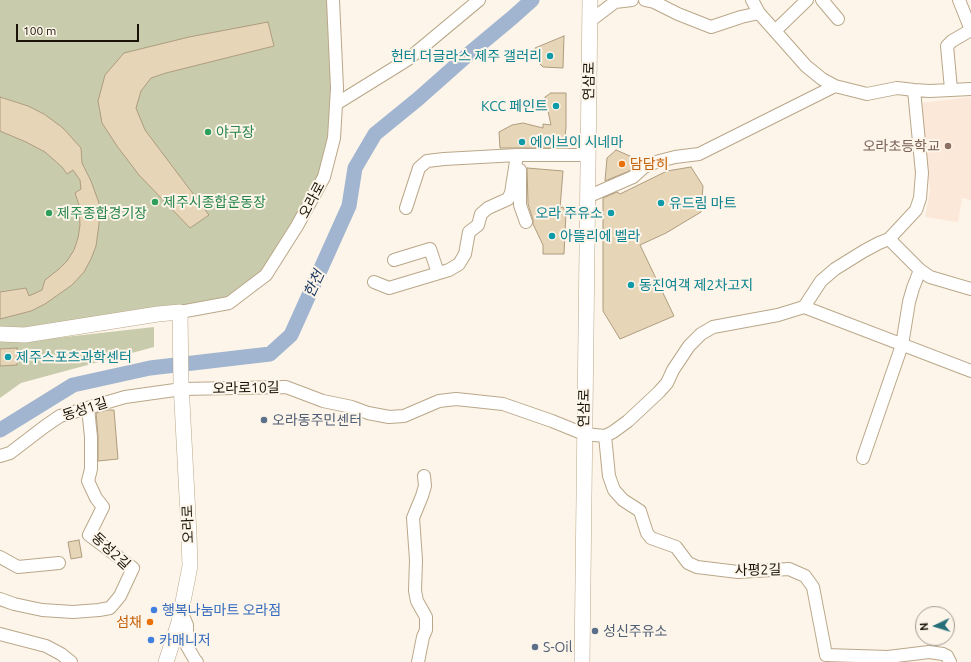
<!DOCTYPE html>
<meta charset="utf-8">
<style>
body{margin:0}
#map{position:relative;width:971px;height:662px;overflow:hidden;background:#fdf5e9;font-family:Ubuntu,sans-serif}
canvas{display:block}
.north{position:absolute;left:915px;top:606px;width:40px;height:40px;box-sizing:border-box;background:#fdf5e9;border:1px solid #a19a8f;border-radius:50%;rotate:266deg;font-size:11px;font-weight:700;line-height:16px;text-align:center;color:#181207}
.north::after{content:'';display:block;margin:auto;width:14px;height:18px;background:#266f79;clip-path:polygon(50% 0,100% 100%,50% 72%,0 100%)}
.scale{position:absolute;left:16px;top:24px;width:123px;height:18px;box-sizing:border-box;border:2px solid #181207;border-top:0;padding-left:5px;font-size:12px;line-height:14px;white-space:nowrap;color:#181207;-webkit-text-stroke:3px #fdf5e9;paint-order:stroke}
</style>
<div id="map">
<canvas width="971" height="662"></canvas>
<div class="north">N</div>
<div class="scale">100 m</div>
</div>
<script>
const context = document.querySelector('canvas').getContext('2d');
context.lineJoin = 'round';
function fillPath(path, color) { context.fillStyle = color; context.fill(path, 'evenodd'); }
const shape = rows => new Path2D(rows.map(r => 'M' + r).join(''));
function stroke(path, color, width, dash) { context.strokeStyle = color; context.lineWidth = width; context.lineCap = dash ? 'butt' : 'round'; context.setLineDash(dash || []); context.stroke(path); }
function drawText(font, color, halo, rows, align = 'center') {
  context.font = font + ' Ubuntu,"Noto Sans KR",sans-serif'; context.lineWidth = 4; context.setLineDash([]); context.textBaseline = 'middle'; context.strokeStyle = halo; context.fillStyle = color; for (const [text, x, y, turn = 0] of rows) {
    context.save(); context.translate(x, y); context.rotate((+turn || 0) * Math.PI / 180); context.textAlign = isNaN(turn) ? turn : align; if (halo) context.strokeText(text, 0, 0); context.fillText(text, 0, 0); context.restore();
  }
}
const education = shape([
 [971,97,971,200,962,198,958,222,925,217,930,190,920,103]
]);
const green = shape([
 [0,0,332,0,337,95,324,177,266,275,229,303,20,342,154,327,154,347,21,383,0,398]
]);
const river = shape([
 [0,430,73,385,150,368,270,354,291,335,349,206,355,168,375,134,418,99,471,52,513,17,532,0]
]);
const building = shape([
 [268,22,274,46,166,73,151,78,141,91,136,108,145,130,209,215,190,228,139,175,117,146,102,123,98,101,105,75,124,53,189,37,268,22],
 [564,36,563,68,543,67,540,64,535,48,564,36],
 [551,93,566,93,566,127,564,148,500,148,499,132,512,125,523,123,543,128,543,124,551,125,545,97,551,93],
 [0,97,28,106,44,114,63,128,81,148,82,163,91,181,99,203,99,224,96,246,91,259,84,272,72,285,45,304,31,311,0,319,0,292,26,288,29,296,42,290,45,280,59,269,67,261,74,250,78,238,80,225,79,205,75,193,81,189,80,180,73,170,67,174,62,167,45,152,26,142,0,131,0,97],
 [616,150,637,159,638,163,629,171,605,181,607,158,616,150],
 [691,167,703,186,701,212,666,233,640,245,674,316,620,339,603,311,603,198,617,192,620,194,667,171,691,167],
 [527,168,563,171,560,208,563,207,566,213,564,254,543,254,543,245,533,224,533,220,528,204,527,168],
 [17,348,17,365,0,366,0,349,17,348],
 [107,410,114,410,118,459,98,461,98,436,96,413,107,410],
 [79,540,82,557,71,559,68,542,79,540]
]);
const minor = shape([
 [645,0,654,2,678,14,711,27,741,17,759,13,806,66,822,79,835,86,867,94,897,88,914,90,930,91,971,89],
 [752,0,759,13],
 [822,0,838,19],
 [590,21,615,2,632,0],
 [775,31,807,0],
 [951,89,947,46,952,41,971,30,959,0],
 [336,104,407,60,479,0],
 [520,170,520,205,526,222],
 [587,197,633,177,644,167,656,162,675,157,699,154,835,86],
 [406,208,419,168,427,161,444,159,517,155,588,155],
 [889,239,920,270,930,277,971,289],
 [394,260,430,249,438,273],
 [374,282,389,288,449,270,459,264,465,254,469,232,478,225,481,214,488,208,508,199,511,193,517,155],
 [804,307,971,371],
 [180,312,229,303,266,275,297,226,324,177,334,138,337,88,333,0],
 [605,436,609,476,614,490,623,500,640,511,647,533,651,538,676,547,688,563,697,567,738,572,789,569,805,576,813,587,826,655,888,657,929,652,943,654,947,656,950,662],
 [0,456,10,453,44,427,60,416,125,397,182,389,286,387,323,401,352,407,368,413,389,417,404,416,439,401,456,399,503,404,552,421,584,434,605,436,613,432,628,421,659,392,667,383,673,370,689,346,701,334,713,327,778,315,804,307,821,281,835,269,864,251,879,243,889,239,916,210,920,198,922,173,914,90],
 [863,458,902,345,909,302,913,288,920,270],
 [0,557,18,567,59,563],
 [0,599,14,604,42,610,73,612,99,610,110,608,120,596,133,568,89,535,103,507,96,498,88,481,91,469,91,437,88,408],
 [181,611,187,625,187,646,195,660,197,662],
 [0,634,46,646,61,654,71,662],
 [418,662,423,637,426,630,426,617,417,601,415,591,416,560,413,518,422,496,425,486,424,476]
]);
const major = shape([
 [0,334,25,335,158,314,180,312,181,383,189,535,190,566,179,622,166,662],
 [582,662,590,0]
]);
const markers = [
 [550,56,4,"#0f9aa8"],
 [556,106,4,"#0f9aa8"],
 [208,132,4,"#2e9e5b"],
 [522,142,4,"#0f9aa8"],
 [948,146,4,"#8d6e63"],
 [622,164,4,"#e8710a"],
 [155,202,4,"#2e9e5b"],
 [661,203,4,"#0f9aa8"],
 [49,213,4,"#2e9e5b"],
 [611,213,4,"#0f9aa8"],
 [552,236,4,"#0f9aa8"],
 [631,285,4,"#0f9aa8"],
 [8,357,4,"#0f9aa8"],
 [264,420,4,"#5c6f8a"],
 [154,610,4,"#3f7fe0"],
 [150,622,4,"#e8710a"],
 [595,631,4,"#5c6f8a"],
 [151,640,4,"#3f7fe0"],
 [535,647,4,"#5c6f8a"]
];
const cultureNames = [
 ["헌터 더글라스 제주 갤러리",542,56,"right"],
 ["KCC 페인트",548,106,"right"],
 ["에이브이 시네마",530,142],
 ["유드림 마트",669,203],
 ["오라 주유소",603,213,"right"],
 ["아뜰리에 벨라",560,236],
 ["동진여객 제2차고지",639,285],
 ["제주스포츠과학센터",16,357]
];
const streetNames = [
 ["연삼로",589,81,-89],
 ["오라로",312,200,-62],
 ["오라로10길",246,388,-1],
 ["연삼로",584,408,-89],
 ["동성1길",85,409,-18],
 ["오라로",188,524,-92],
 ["동성2길",111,551,43],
 ["사평2길",758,570,-1]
];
const leisureNames = [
 ["야구장",216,132],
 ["제주시종합운동장",163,202],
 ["제주종합경기장",57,213]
];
const educationNames = [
 ["오라초등학교",940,146]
];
const foodNames = [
 ["담담히",630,164],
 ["섬채",142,622,"right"]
];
const serviceNames = [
 ["오라동주민센터",272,420],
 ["성신주유소",603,631],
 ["S-Oil",543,647]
];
const shopNames = [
 ["행복나눔마트 오라점",162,610],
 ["카매니저",159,640]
];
const waterNames = [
 ["한천",314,284,-65]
];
fillPath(education, '#fce8d9');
fillPath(green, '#c9ccac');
stroke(river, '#a1b5d0', 15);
fillPath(building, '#e7d5b7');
stroke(building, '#ae9c7e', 1);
stroke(minor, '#baa789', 14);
stroke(major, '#baa789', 16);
stroke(minor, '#fff', 12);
stroke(major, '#fff', 15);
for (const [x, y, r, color] of markers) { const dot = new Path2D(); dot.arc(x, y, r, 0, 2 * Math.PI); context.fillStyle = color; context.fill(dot); stroke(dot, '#fdf5e9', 1.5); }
drawText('14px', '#0d838f', '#fdf5e9', cultureNames, 'left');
drawText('14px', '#181207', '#fdf5e9', streetNames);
drawText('14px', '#27864d', '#fdf5e9', leisureNames, 'left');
drawText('14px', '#785e54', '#fdf5e9', educationNames, 'right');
drawText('14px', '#c56008', '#fdf5e9', foodNames, 'left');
drawText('14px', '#4e5e75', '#fdf5e9', serviceNames, 'left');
drawText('14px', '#366cbe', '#fdf5e9', shopNames, 'left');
drawText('italic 15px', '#1e3b61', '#fdf5e9', waterNames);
</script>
